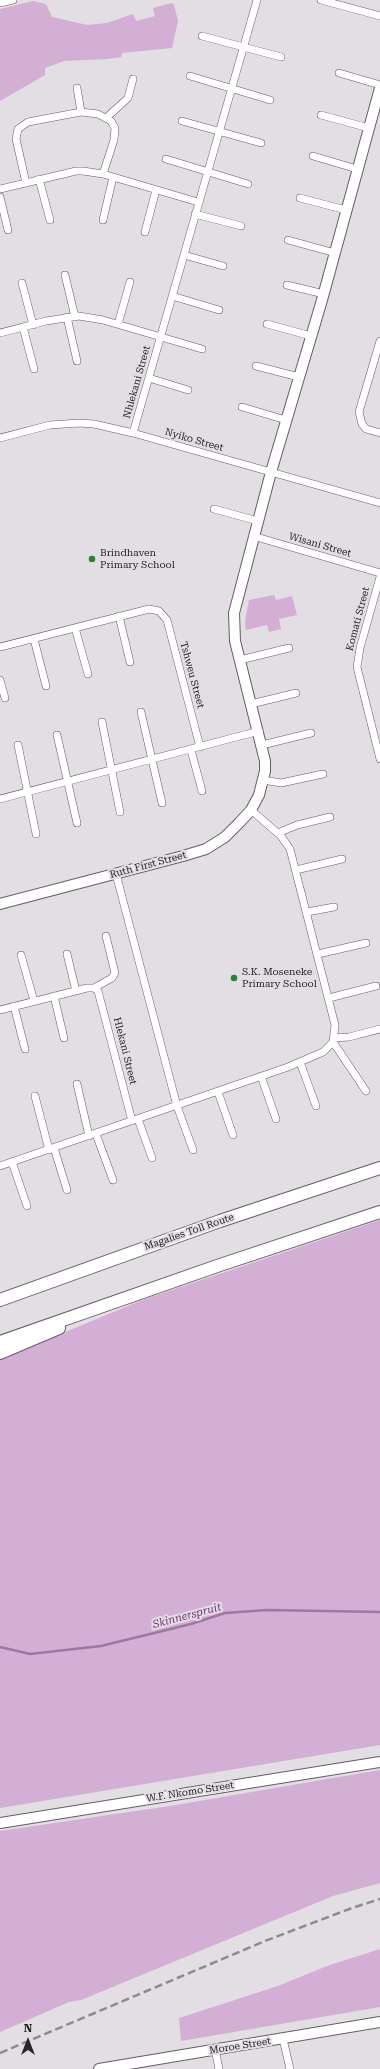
<!DOCTYPE html>
<style>
body{margin:0}
#map{position:relative;width:380px;height:2069px;overflow:hidden;background:#e3dde4;font-family:"Roboto Serif",serif}
canvas{display:block}
.north{position:absolute;left:8px;top:2021px;width:40px;height:40px;-webkit-text-stroke:3px #e3dde4;paint-order:stroke;rotate:0deg;font-size:11px;font-weight:700;line-height:16px;text-align:center;color:#282628}
.north::after{content:'';display:block;margin:auto;width:14px;height:18px;background:#282628;clip-path:polygon(50% 0,100% 100%,50% 72%,0 100%)}
</style>
<div id="map">
<canvas width="380" height="2069"></canvas>
<div class="north">N</div>
</div>
<script>
const context = document.querySelector('canvas').getContext('2d');
context.lineJoin = 'round';
function fillPath(path, color) { context.fillStyle = color; context.fill(path, 'evenodd'); }
const shape = rows => new Path2D(rows.map(r => 'M' + r).join(''));
function stroke(path, color, width, dash) { context.strokeStyle = color; context.lineWidth = width; context.lineCap = dash ? 'butt' : 'round'; context.setLineDash(dash || []); context.stroke(path); }
function drawText(font, color, halo, rows, align = 'center') {
  context.font = font + ' "Roboto Serif",serif'; context.lineWidth = 4; context.setLineDash([]); context.textBaseline = 'middle'; context.strokeStyle = halo; context.fillStyle = color; for (const [text, x, y, turn = 0] of rows) {
    context.save(); context.translate(x, y); context.rotate((+turn || 0) * Math.PI / 180); context.textAlign = isNaN(turn) ? turn : align; if (halo) context.strokeText(text, 0, 0); context.fillText(text, 0, 0); context.restore();
  }
}
const green = shape([
 [33,1,46,4,52,17,87,25,107,23,133,14,136,21,155,16,153,8,172,3,174,5,178,21,172,48,122,53,121,57,108,59,64,61,45,68,45,75,0,101,0,9],
 [274,595,276,600,292,596,297,615,279,619,281,629,269,632,267,625,246,630,245,621,249,600],
 [380,1220,380,1745,0,1808,0,1359,145,1299],
 [380,1770,380,1883,333,1896,81,2000,69,2002,0,2032,0,1831,170,1806],
 [380,1949,380,2007,181,2041,179,2018,278,1986,327,1966]
]);
const stream = shape([
 [0,1647,30,1654,101,1646,191,1624,225,1613,267,1610,380,1612]
]);
const street = shape([
 [321,0,380,16],
 [0,3,13,0],
 [202,36,281,57],
 [339,73,380,85],
 [190,76,270,100],
 [77,88,81,112],
 [321,115,369,128],
 [106,118,128,98,133,79],
 [182,121,261,143],
 [313,156,357,169],
 [166,159,248,184],
 [39,179,50,220],
 [26,183,16,139,18,129,28,122,81,112,98,114,111,121,115,128,114,140,103,174],
 [0,189,76,171,83,171,103,174,198,202],
 [0,197,8,230],
 [300,198,346,210],
 [195,214,241,226],
 [103,220,113,177],
 [145,232,156,190],
 [288,240,335,253],
 [184,255,223,266],
 [65,275,75,317],
 [22,283,33,325],
 [287,285,324,294],
 [172,296,219,310],
 [67,317,77,361],
 [118,324,130,282],
 [267,324,311,336],
 [23,327,34,369],
 [0,333,46,321,79,316,103,320,202,349],
 [380,341,359,412,362,424,366,429,380,433],
 [256,366,299,377],
 [149,378,188,390],
 [242,407,286,420],
 [133,433,257,0],
 [0,438,50,425,79,423,94,424,133,433,380,503],
 [214,509,258,521],
 [253,536,380,573],
 [380,577,360,648,357,667,380,759],
 [119,616,130,662],
 [75,628,88,674],
 [34,639,46,686],
 [0,647,149,609,159,611,167,620,200,747],
 [240,660,289,648],
 [0,680,5,698],
 [251,704,296,693],
 [141,712,162,803],
 [102,722,120,812],
 [57,735,77,823],
 [18,745,36,834],
 [262,745,311,733],
 [191,750,202,791],
 [263,780,281,783,323,774],
 [0,799,259,731],
 [278,833,297,825,330,817],
 [296,870,342,859],
 [116,874,177,1106,193,1150],
 [307,912,334,907],
 [67,954,76,991],
 [318,954,366,943],
 [21,955,34,1001],
 [94,988,112,978,115,973,106,936],
 [54,996,64,1038],
 [329,998,376,986],
 [14,1006,25,1049],
 [0,1010,87,988,94,988,98,991,132,1121],
 [334,1038,349,1037,380,1029],
 [333,1042,366,1091],
 [300,1062,316,1106],
 [261,1076,276,1119],
 [77,1084,89,1136],
 [218,1092,233,1135],
 [35,1096,49,1150],
 [138,1119,152,1158],
 [96,1134,113,1180],
 [54,1148,67,1190],
 [12,1162,27,1206],
 [0,1166,288,1067,323,1052,333,1042,335,1025,290,849,281,836,251,810],
 [283,2039,290,2069],
 [215,2049,219,2069]
]);
const secondary = shape([
 [0,904,183,856,206,849,225,837,239,823,251,810,259,795,265,771,265,761,235,641,234,613,271,472,322,300,380,88],
 [0,1823,380,1762],
 [99,2069,380,2022]
]);
const highway = shape([
 [0,1300,220,1221,380,1168],
 [0,1342,220,1265,380,1212],
 [0,1353,59,1328]
]);
const rail = shape([
 [0,2053,265,1941,352,1908,380,1899]
]);
const markers = [
 [92,559,4,"#278232"],
 [234,978,4,"#278232"]
];
const streetNames = [
 ["Nhlekani Street",137,382,-74],
 ["Nyiko Street",194,440,16],
 ["Wisani Street",320,545,16],
 ["Komati Street",358,619,-75],
 ["Tshweu Street",192,675,75],
 ["Ruth First Street",148,865,-15],
 ["Hlekani Street",125,1051,76],
 ["Magalies Toll Route",189,1232,-19],
 ["W.F. Nkomo Street",190,1792,-9],
 ["Moroe Street",240,2046,-9]
];
const poiNames = [
 ["Brindhaven",100,553],
 ["Primary School",100,565],
 ["S.K. Moseneke",242,972],
 ["Primary School",242,984]
];
const waterNames = [
 ["Skinnerspruit",187,1616,-15]
];
fillPath(green, '#d3aed5');
stroke(stream, '#9f77a0', 2.5);
stroke(street, '#635e63', 8);
stroke(secondary, '#635e63', 12);
stroke(highway, '#635e63', 14);
stroke(street, '#fff', 7);
stroke(secondary, '#fff', 10);
stroke(highway, '#fff', 12);
stroke(rail, '#8e8a8f', 2.5, [8, 4]);
for (const [x, y, r, color] of markers) { const dot = new Path2D(); dot.arc(x, y, r, 0, 2 * Math.PI); context.fillStyle = color; context.fill(dot); stroke(dot, '#e3dde4', 1.5); }
drawText('10px', '#282628', '#e3dde4', streetNames);
drawText('10px', '#282628', '#e3dde4', poiNames, 'left');
drawText('italic 11px', '#743278', '#e3dde4', waterNames);
</script>
